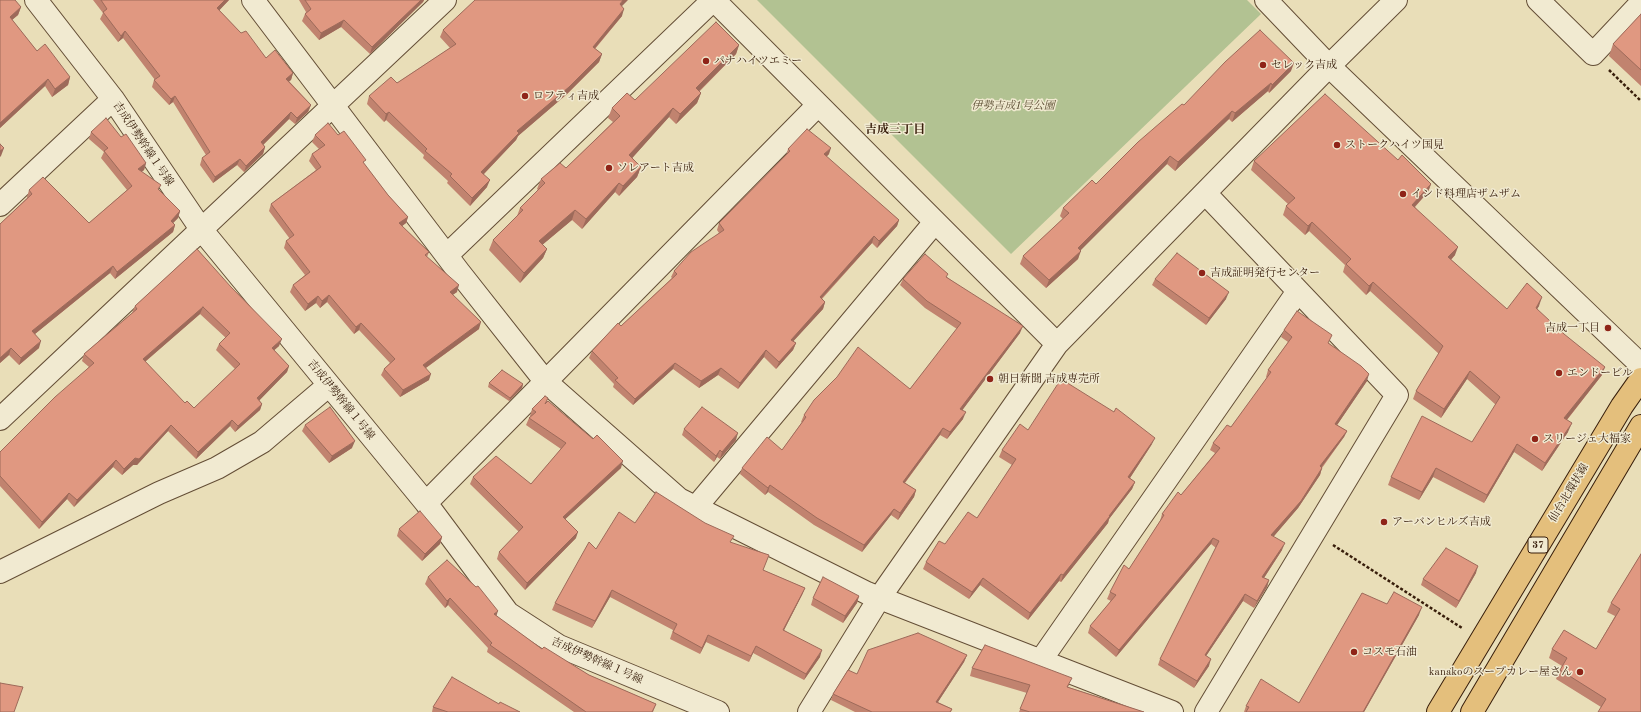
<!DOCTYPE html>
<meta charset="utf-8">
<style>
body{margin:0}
canvas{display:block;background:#e9deb8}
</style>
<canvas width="1641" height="712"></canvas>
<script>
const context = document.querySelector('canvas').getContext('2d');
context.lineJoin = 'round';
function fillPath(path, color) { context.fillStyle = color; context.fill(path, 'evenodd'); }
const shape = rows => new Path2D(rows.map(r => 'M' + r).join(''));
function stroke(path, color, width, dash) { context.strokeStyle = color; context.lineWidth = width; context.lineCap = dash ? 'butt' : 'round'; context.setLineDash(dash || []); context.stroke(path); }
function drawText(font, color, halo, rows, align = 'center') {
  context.font = font + ' "Old Standard TT","Noto Serif JP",serif'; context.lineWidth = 3; context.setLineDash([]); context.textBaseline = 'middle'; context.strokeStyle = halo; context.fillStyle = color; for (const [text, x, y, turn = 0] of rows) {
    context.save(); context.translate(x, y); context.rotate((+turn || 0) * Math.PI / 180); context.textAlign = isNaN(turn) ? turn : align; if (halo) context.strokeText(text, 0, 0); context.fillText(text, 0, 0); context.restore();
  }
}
const green = shape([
 [757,0,1247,0,1261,14,1011,254]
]);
const path = shape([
 [1609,70,1641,101],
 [1333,545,1462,628]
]);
const minor = shape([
 [36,0,113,99,201,229,426,503,508,613,559,646,718,712],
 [253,0,459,272,545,381,679,499,867,593,1172,712],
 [714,0,1057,344],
 [1538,0,1593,54,1641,3],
 [1205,193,1397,395,1206,712],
 [0,205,113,99],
 [447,255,713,0],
 [0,419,445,0],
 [426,503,818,105],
 [696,507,935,222],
 [0,572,159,493,217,468,262,442,329,385],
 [1041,660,1298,291],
 [809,712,880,597,1057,344,1329,66,1396,0]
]);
const tertiary = shape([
 [1266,0,1329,66,1641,365]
]);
const primary = shape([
 [1438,712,1622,406,1641,379],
 [1472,712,1641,426]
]);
const wall = shape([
 [0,0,21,7,18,15,12,20,37,51,70,77,68,85,52,97,45,86,0,128],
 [93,0,229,0,219,10,241,33,266,58,293,73,291,80,289,81,311,105,308,112,295,124,289,119,263,145,265,147,263,154,244,172,237,165,213,183,200,165,202,158,206,155,173,102,169,105,152,87,154,80,155,80,123,38,118,42,100,19,103,13],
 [299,0,424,0,423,2,370,54,341,27,319,40,302,21,305,14,306,12],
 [622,6,622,16,595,49,602,54,599,62,567,94,518,136,516,140,484,174,487,187,470,206,447,183,448,181,423,158,424,155,386,120,384,122,367,104,369,96,397,83,450,48,440,37,443,30],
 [1641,14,1641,86,1609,56,1613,44],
 [739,45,736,54,699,92,701,93,697,103,676,124,669,117,632,158,641,167,637,177,619,196,615,192,582,229,572,220,542,245,547,249,543,258,520,283,489,250,493,240,517,216,520,208,538,190,537,189,541,179,566,168,613,122,608,118,612,108,635,100],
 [1291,71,1269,93,1268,91,1232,122,1229,119,1175,171,1167,164,1080,250,1078,259,1046,288,1020,264,1023,256,1063,219,1060,216,1063,208,1096,184,1184,105],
 [91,132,121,137,146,163,144,170,141,172,180,211,178,218,173,223,175,225,173,232,115,279,110,273,35,334,39,348,19,365,9,355,0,363,0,224,27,198,27,197,29,190,89,223,127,190,101,158,104,152,89,139],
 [315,135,364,164,388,195,408,217,406,223,402,226,429,252,427,257,457,292,452,295,479,329,426,368,429,380,400,397,381,375,384,369,390,363,359,330,354,334,327,302,320,308,316,303,305,311,290,292,293,285,305,275,284,248,286,241,290,239,269,211,271,204,316,170,309,161,312,154,319,149,312,142],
 [788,149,829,154,826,157,899,220,897,226,877,248,872,243,822,299,825,302,823,309,793,341,796,343,793,350,776,369,764,357,738,389,718,375,699,388,673,369,633,405,613,387,614,384,589,358,592,351,621,326,672,278,671,277,674,271,719,233,717,230,719,223,786,156],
 [1398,160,1431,184,1428,192,1415,207,1455,255,1451,260,1507,309,1539,306,1537,309,1602,375,1567,420,1568,432,1542,471,1514,452,1484,503,1433,477,1419,500,1388,485,1391,477,1472,442,1496,405,1467,379,1441,418,1413,399,1416,391,1439,354,1370,291,1366,295,1343,272,1345,265,1309,231,1305,235,1283,215,1286,206,1288,204,1251,170,1254,161],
 [197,249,279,346,274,350,289,366,287,372,259,400,262,404,260,410,235,432,230,426,196,459,168,431,137,465,133,465,122,475,113,467,74,507,67,499,39,529,0,486,0,452,89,367,82,361,84,354,132,313,135,306],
 [200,314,226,338,219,344,216,350,235,369,194,408,185,403,145,362],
 [947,277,1020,333,962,410,963,419,947,439,940,435,905,483,916,490,914,497,898,520,891,515,862,552,814,525,768,492,765,495,740,474,742,468,782,450,802,422,801,422,804,415,910,389,957,329,925,308,900,285,903,279],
 [1155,279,1226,299,1206,325,1152,285],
 [1284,330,1329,343,1367,381,1337,425,1347,431,1344,437,1322,468,1320,475,1298,508,1273,537,1282,550,1264,578,1269,580,1267,587,1254,608,1243,601,1206,656,1209,666,1194,688,1158,665,1160,659,1216,548,1211,544,1116,657,1088,633,1090,626,1111,601,1107,599,1110,592,1129,569,1160,521,1162,514,1181,495,1215,453,1210,450,1213,443,1231,427,1267,378,1266,377,1268,370,1288,342,1281,337],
 [489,383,523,384,522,388,509,401,488,387],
 [547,401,621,468,565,519,576,538,525,590,497,559,499,552,519,532,470,484,473,477,531,484,561,449,526,425,529,418,531,416,530,416,532,409],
 [305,425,352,448,329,463,302,431],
 [684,429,736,440,720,459,717,457,714,462,682,435],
 [1028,430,1152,444,1130,478,1135,482,1132,489,1109,519,1108,523,1061,582,1059,581,1028,620,980,585,969,599,923,569,926,562,945,544,977,518,1012,465,999,457,1002,450],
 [635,523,731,543,763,570,805,588,802,595,784,630,820,657,804,680,753,653,749,662,706,642,700,654,670,639,673,630,610,597,592,628,552,610,555,603],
 [399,529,442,537,440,544,422,561,397,536],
 [1641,554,1641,712,1601,707,1556,679,1560,670,1562,666,1549,658,1552,649,1596,649,1615,616,1607,612,1611,603],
 [1476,573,1456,608,1421,585,1423,579],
 [428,577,496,616,542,649,589,675,656,704,653,712,574,712,487,652,488,648,448,605,445,608,425,584],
 [859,596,857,603,843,623,811,605,813,598],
 [1387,604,1419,615,1364,712,1244,712,1246,706,1299,703],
 [967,655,964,662,938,702,952,709,951,712,855,712,831,700,833,694,857,674],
 [972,668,1069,685,1068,687,1144,712,1019,712,1027,693,970,676],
 [499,704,520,712,432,712,433,707]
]);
const shadedWall = shape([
 [225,0,229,0,215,15,217,8],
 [421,0,424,0,423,2,370,54,372,47],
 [623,0,628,0,617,11,620,4],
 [21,7,18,15,7,24,10,17],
 [624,9,622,16,590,54,593,47],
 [344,20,341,27,319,40,321,33],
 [125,31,123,38,118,42,121,36],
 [739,45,736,54,692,98,696,88],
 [602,54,599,62,567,94,518,136,516,140,478,180,481,172,517,131],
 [1294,63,1291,71,1269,93,1272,85],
 [293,73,291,80,284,85,286,79],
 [70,77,68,85,52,97,55,89],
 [48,79,45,86,0,128,0,123],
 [1271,83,1268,91,1232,122,1235,113],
 [701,93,697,103,676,124,680,114],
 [175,96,173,102,169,105,171,99],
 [311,105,308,112,295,124,297,118],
 [673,108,669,117,626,165,629,155],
 [1232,111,1229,119,1175,171,1178,162],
 [291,112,289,119,259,149,261,142],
 [389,112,386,120,384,122,386,114],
 [265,147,263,154,244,172,246,166],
 [4,148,1,156,0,157,0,151],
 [831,148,829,154,822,161,824,154],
 [1170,156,1167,164,1075,256,1078,248],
 [240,159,237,165,213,183,215,177],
 [146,163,144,170,136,176,138,169],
 [641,167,637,177,619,196,623,186],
 [490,180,487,187,470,206,472,198],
 [619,183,615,192,582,229,586,219],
 [1431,184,1428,192,1409,213,1412,205],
 [575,210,572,220,535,251,539,241],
 [180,211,178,218,169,227,171,221],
 [408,217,406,223,397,230,399,223],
 [899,220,897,226,877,248,879,241],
 [1312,222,1309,231,1305,235,1308,226],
 [175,225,173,232,115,279,117,272],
 [874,236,872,243,817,303,820,297],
 [1458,247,1455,255,1445,266,1448,257],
 [547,249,543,258,520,283,524,273],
 [1081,251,1078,259,1046,288,1049,280],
 [113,266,110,273,30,338,32,331],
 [1373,282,1370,291,1366,295,1369,286],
 [459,285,457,292,447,299,450,292],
 [1229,292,1226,299,1206,325,1209,318],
 [329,295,327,302,320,308,322,301],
 [318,296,316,303,305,311,308,304],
 [1542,297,1539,306,1532,317,1536,308],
 [825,302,823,309,789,346,791,340],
 [203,307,200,314,140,366,143,359],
 [481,322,479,329,420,372,423,365],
 [361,323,359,330,354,334,356,327],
 [1023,326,1020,333,958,416,960,409],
 [282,339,279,346,270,354,272,348],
 [41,341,39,348,19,365,21,358],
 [796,343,793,350,776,369,779,362],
 [11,348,9,355,0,363,0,358],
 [766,350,764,357,738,389,740,383],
 [675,363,673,369,633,405,635,399],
 [289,366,287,372,255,405,257,398],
 [1605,367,1602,375,1561,427,1564,418],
 [721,368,718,375,699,388,701,381],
 [1470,371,1467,379,1441,418,1444,409],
 [431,374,429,380,400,397,403,390],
 [1369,374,1367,381,1333,431,1335,424],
 [523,384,522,388,509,401,510,398],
 [262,404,260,410,235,432,238,426],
 [966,412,963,419,947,439,950,432],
 [232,420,230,426,196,459,198,452],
 [1572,423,1568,432,1542,471,1545,463],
 [171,425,168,431,137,465,133,465,122,475,124,469],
 [943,428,940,435,900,489,903,482],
 [1347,431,1344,437,1317,473,1320,466],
 [738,433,736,440,720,459,722,452],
 [1155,438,1152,444,1126,484,1128,477],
 [355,441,352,448,329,463,332,456],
 [1517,444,1514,452,1484,503,1487,495],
 [720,450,717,457,714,462,716,456],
 [116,460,113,467,74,507,77,500],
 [623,461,621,468,560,524,563,517],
 [1322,468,1320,475,1298,508,1269,542,1271,535],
 [1436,468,1433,477,1419,500,1422,492],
 [1135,482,1132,489,1109,519,1108,523,1061,582,1063,575],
 [770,485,768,492,765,495,768,488],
 [916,490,914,497,898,520,900,513],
 [69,493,67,499,39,529,42,522],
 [894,509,891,515,862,552,864,545],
 [578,532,576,538,525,590,527,583],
 [442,537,440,544,422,561,425,554],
 [1213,538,1211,544,1116,657,1119,650],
 [1285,543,1282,550,1260,584,1262,577],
 [1478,566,1476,573,1456,608,1459,601],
 [1061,574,1059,581,1028,620,1030,613],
 [983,578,980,585,969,599,972,592],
 [1269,580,1267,587,1254,608,1257,601],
 [805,588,802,595,781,636,783,630],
 [612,590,610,597,592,628,595,621],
 [1245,594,1243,601,1202,662,1205,655],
 [859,596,857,603,843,623,845,616],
 [450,598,448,605,445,608,447,601],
 [1422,607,1419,615,1364,712,1363,712],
 [498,611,496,617,494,614],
 [708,635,706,642,700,654,702,648],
 [756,646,753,653,749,662,751,656],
 [822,650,820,657,804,680,806,674],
 [967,655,964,662,934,708,936,702],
 [1211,659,1209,666,1194,688,1197,681]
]);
const building = shape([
 [0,0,15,0,21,7,10,17,37,51,45,44,70,77,55,89,48,79,0,123,0,0],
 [101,0,225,0,217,8,241,33,246,31,266,58,275,50,293,73,286,79,311,105,297,118,291,112,261,142,265,147,246,166,240,159,215,177,202,158,210,152,175,96,171,99,154,80,160,76,125,31,121,36,103,12,107,9,101,0],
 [305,0,421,0,372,47,344,20,321,33,305,14,311,9,305,0],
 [475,0,623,0,620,4,624,9,593,47,602,54,569,87,517,131,519,133,481,172,490,180,472,198,450,176,452,174,425,151,427,149,389,112,386,114,369,96,391,77,397,83,456,44,443,30,475,0],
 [1641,14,1641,70,1613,44,1641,14],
 [716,22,739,45,696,88,701,93,680,114,673,108,629,155,641,167,623,186,619,183,586,219,575,210,539,241,547,249,524,273,493,240,523,210,520,208,545,183,541,179,560,163,566,168,620,116,612,108,627,93,635,100,716,22],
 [1260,30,1294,63,1272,85,1271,83,1235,113,1232,111,1178,162,1170,156,1078,248,1081,251,1049,280,1023,256,1069,213,1063,208,1092,180,1096,184,1138,142,1182,104,1184,105,1225,62,1260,30],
 [1325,94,1398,160,1402,155,1431,184,1412,205,1458,247,1448,257,1507,309,1527,283,1542,297,1536,308,1564,334,1605,367,1564,418,1572,423,1545,463,1517,444,1487,495,1436,468,1422,492,1391,477,1422,416,1472,442,1500,397,1470,371,1444,409,1416,391,1443,346,1373,282,1369,286,1346,264,1351,259,1312,222,1308,226,1286,206,1295,198,1254,161,1325,94],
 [106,118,121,137,126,134,146,163,138,169,161,185,158,189,180,211,171,221,175,225,117,272,113,266,32,331,41,341,21,358,11,348,0,358,0,224,32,194,29,190,43,177,89,223,132,186,104,151,108,148,91,132,106,118],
 [328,123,338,135,344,131,366,160,363,162,388,195,408,217,399,223,429,252,425,255,459,285,450,292,481,322,423,365,431,374,403,390,384,369,395,359,361,323,356,327,329,295,322,301,318,296,308,304,293,285,310,272,286,241,294,235,271,204,321,167,312,154,325,145,315,135,328,123],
 [807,129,831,148,824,154,899,220,879,241,874,236,820,297,825,302,791,340,796,343,779,362,766,350,740,383,721,368,701,381,675,363,635,399,615,380,618,378,592,351,618,323,621,326,677,274,674,271,691,252,724,230,719,223,790,151,788,149,807,129],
 [0,144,4,148,0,151,0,144],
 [197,249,231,287,282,339,272,348,289,366,257,398,262,404,238,426,232,420,198,452,171,425,139,459,135,458,124,469,116,460,77,500,69,493,42,522,0,476,0,452,55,397,94,363,84,354,137,309,135,306,197,249],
 [203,307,230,333,219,344,240,364,194,408,187,401,185,403,143,359,203,307],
 [1177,253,1229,292,1209,318,1155,279,1177,253],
 [925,254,948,274,946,277,1023,326,960,409,966,412,950,432,943,428,903,482,916,490,900,513,894,509,864,545,817,518,770,485,768,488,742,468,767,437,782,450,806,417,804,415,814,400,837,377,858,347,910,389,961,323,927,301,903,279,925,254],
 [1297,311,1332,335,1328,343,1361,366,1369,374,1335,424,1347,431,1320,466,1322,468,1301,501,1271,535,1285,543,1262,577,1269,580,1257,601,1245,594,1205,655,1211,659,1197,681,1160,659,1219,541,1213,538,1119,650,1090,626,1116,595,1110,592,1124,565,1129,569,1164,515,1162,514,1178,492,1181,495,1220,448,1213,443,1227,425,1231,427,1271,372,1268,370,1292,337,1284,330,1297,311],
 [502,370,523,384,510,398,489,383,502,370],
 [1061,379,1114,412,1116,408,1155,438,1128,477,1135,482,1109,516,1110,516,1063,575,1061,574,1030,613,983,578,972,592,926,562,939,541,945,544,968,512,977,518,1016,459,1002,450,1020,424,1028,430,1061,379],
 [545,396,548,398,545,404,548,401,593,439,597,435,623,461,563,517,578,532,527,583,499,552,523,527,473,477,496,456,531,484,566,443,529,418,536,412,532,409,545,396],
 [330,407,355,441,332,456,305,425,330,407],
 [702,407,738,433,722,452,720,450,716,456,684,429,702,407],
 [656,492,705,523,734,536,730,542,769,555,763,570,805,588,783,630,822,650,806,674,756,646,751,656,708,635,702,648,673,632,677,624,612,590,595,621,555,603,589,542,596,549,619,512,635,523,656,492],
 [420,511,442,537,425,554,399,529,420,511],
 [1446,548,1478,566,1459,601,1423,579,1446,548],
 [1641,554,1641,712,1598,712,1606,699,1560,670,1567,658,1552,649,1564,630,1596,649,1620,609,1611,603,1641,554],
 [447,560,476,587,478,586,498,611,494,614,542,649,544,647,589,675,656,704,652,712,586,712,490,645,492,643,450,598,447,601,428,577,447,560],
 [823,577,859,596,845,616,813,598,823,577],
 [1394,592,1422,607,1363,712,1246,712,1249,707,1246,706,1261,679,1299,703,1362,593,1387,604,1394,592],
 [918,633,967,655,936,702,952,709,950,712,872,712,833,694,848,670,857,674,868,650,918,633],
 [985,645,1072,678,1067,687,1144,712,1030,712,1020,709,1030,685,972,668,985,645],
 [452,677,499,704,500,702,520,712,448,712,433,707,452,677],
 [0,683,23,687,14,712,0,712,0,683]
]);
const markers = [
 [706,61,4,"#8f2418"],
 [1263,65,4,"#8f2418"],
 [525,96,4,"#8f2418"],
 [1337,145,4,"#8f2418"],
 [609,168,4,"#8f2418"],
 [1403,194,4,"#8f2418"],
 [1202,273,4,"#8f2418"],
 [1608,328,4,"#8f2418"],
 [1559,373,4,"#8f2418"],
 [990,379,4,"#8f2418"],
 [1535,439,4,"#8f2418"],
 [1384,522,4,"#8f2418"],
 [1354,652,4,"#8f2418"],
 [1580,672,4,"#8f2418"]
];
const shields = [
 [1538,545,20]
];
const shieldNames = [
 ["37",1538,545]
];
const poiNames = [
 ["パナハイツエミー",714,61],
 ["セレック吉成",1271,65],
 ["ロフティ吉成",533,96],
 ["ストークハイツ国見",1345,145],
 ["ソレアート吉成",617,168],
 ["インド料理店ザムザム",1411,194],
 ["吉成証明発行センター",1210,273],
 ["吉成一丁目",1600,328,"right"],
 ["エンドービル",1567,373],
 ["朝日新聞 吉成専売所",998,379],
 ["スリージェ大福家",1543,439],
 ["アーバンヒルズ吉成",1392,522],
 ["コスモ石油",1362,652],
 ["kanakoのスープカレー屋さん",1572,672,"right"]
];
const parkNames = [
 ["伊勢吉成1号公園",1013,106]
];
const streetNames = [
 ["吉成伊勢幹線１号線",143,144,56],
 ["吉成伊勢幹線１号線",341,400,51],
 ["仙台北環状線",1569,493,-59],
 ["吉成伊勢幹線１号線",597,661,24]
];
const neighbourhoodNames = [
 ["吉成三丁目",895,130]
];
fillPath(green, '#b2c292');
stroke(minor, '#644e36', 24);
stroke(tertiary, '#644e36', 24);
stroke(primary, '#381e0b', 24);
stroke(path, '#381e0b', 2.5, [3, 2]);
stroke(minor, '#f1ead1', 22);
stroke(tertiary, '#f1ead1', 22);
stroke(primary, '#e4bf7c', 22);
fillPath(wall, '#c1836f');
fillPath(shadedWall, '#9d6a5a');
fillPath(building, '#e09881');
stroke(building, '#9d6a5a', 1);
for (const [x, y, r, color] of markers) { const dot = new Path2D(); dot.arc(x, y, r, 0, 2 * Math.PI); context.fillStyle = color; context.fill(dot); stroke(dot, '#f1ead1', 1.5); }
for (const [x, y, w] of shields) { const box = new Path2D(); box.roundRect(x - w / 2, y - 8, w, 16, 3); context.fillStyle = '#f1ead1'; context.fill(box); stroke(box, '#381e0b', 1); }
drawText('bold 10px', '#381e0b', null, shieldNames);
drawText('11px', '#381e0b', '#f1ead1', poiNames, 'left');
drawText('italic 11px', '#5d4f34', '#f1ead1', parkNames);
drawText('11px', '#381e0b', '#f1ead1', streetNames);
drawText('bold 12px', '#381e0b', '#f1ead1', neighbourhoodNames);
</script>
